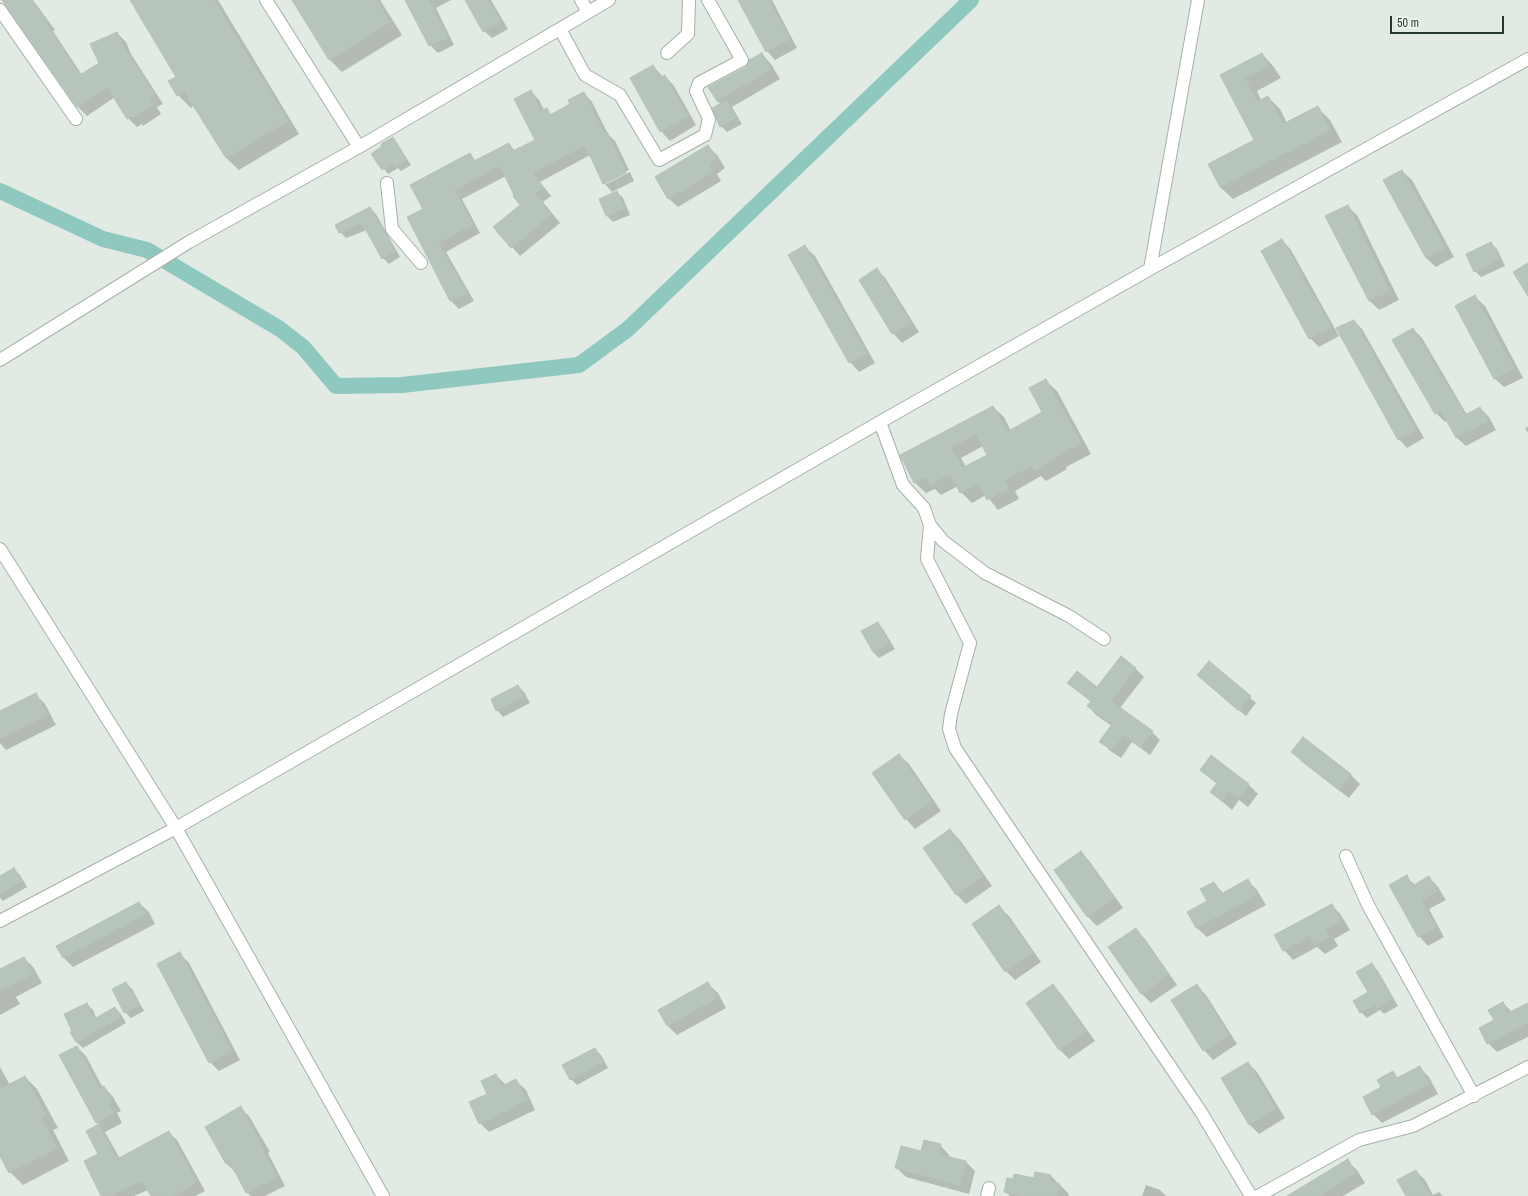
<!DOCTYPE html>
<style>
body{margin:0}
#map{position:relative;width:1528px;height:1196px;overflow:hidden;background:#e1eae3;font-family:"Archivo Narrow",sans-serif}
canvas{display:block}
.scale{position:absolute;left:1390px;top:16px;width:114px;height:18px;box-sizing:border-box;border:2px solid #24382c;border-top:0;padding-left:5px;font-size:12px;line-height:14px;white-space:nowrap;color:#24382c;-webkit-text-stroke:3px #f1f7f2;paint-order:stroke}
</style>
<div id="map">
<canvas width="1528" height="1196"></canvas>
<div class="scale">50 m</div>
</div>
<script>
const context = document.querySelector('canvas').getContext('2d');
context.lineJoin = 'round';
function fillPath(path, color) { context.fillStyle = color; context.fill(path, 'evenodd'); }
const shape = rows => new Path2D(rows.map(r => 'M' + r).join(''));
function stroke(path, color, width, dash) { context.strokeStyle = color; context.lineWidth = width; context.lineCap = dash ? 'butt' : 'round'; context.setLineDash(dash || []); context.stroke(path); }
const shadow = shape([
 [3,0,33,0,55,30,53,31,82,75,100,63,117,33,126,42,131,54,163,104,157,107,161,114,143,126,142,124,137,127,128,118,115,97,87,116,78,107],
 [131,0,218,0,299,134,239,170,226,158,194,105,191,108,178,95,177,77],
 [293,0,380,0,402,35,342,72,329,59],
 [406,0,451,0,436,8,454,45,438,53,430,45],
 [466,0,491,0,508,29,492,38,484,31],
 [739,0,772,0,797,48,775,60,767,51],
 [762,54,771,64,780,79,732,107,742,124,727,132,721,126,721,104,717,101,746,67],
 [1262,54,1274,67,1281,78,1257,91,1261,100,1268,97,1280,109,1287,123,1317,107,1330,120,1342,142,1233,199,1220,187,1255,140,1221,75],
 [653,66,663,77,665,76,674,86,696,125,670,141,661,131],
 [531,91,539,100,544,110,546,109,552,115,572,105,584,93,592,102,608,134,615,141,629,170,606,181,606,184,630,172,634,181,612,192,604,183,590,155,540,182,551,196,543,202,560,223,520,256,494,227,521,205,506,176,462,199,480,233,446,252,474,301,459,309,451,301,408,217,424,209,470,154,476,161,509,144,515,151,536,140],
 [392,139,397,143,411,165,401,171,398,168,388,174,373,154],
 [708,146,717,155,725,168,717,174,721,181,678,207,668,198],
 [1402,171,1412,180,1454,257,1436,267,1426,258,1384,181],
 [617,192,623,198,630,215,613,222,607,216,600,200],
 [1347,206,1357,215,1399,300,1379,310,1370,301,1326,216],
 [370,208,376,214,400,257,389,264,383,258,367,230,346,238,340,232],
 [1282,240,1291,250,1339,336,1319,347,1310,338],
 [1491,243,1497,249,1505,266,1481,277,1475,271],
 [805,247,815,256,875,363,859,372,850,362],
 [877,269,886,279,919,332,902,343,893,333],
 [1475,297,1485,306,1523,378,1504,387,1494,378],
 [1354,321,1362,329,1424,438,1407,448,1399,439],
 [1413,329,1422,338,1467,415,1480,408,1489,417,1496,430,1466,446,1457,438,1448,420,1445,422,1436,413,1393,341],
 [1046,381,1057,391,1091,454,1066,467,1067,469,1046,481,1041,476,1015,491,1019,499,998,510,986,495,972,503,961,492,958,486,941,495,935,489,926,493,915,483,901,455,993,407,1004,417,1011,431,1043,412],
 [983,446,988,455,966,467,961,458],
 [1528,427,1528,433,1525,428],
 [877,623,883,629,895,649,879,658,873,652],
 [1209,662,1256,703,1246,716,1204,681],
 [1135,668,1144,677,1120,708,1152,732,1160,740,1150,755,1132,742,1121,758,1109,750,1101,741,1112,726,1096,715,1088,706,1091,702,1069,683,1097,688],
 [518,686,524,692,530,703,503,717,497,710,492,700],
 [36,695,45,704,56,725,6,750,0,743,0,712],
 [1304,738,1351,775,1360,784,1349,798,1302,762,1293,752],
 [899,755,909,764,941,811,915,829,906,819],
 [1211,756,1249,785,1258,794,1248,807,1239,800,1232,810,1211,792,1217,784,1201,769],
 [950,830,960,840,992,886,966,904,957,895,924,848],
 [1081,852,1090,862,1123,908,1097,926,1088,917,1055,871],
 [14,869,20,875,27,887,3,901,0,898,0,877],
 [1406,877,1415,885,1429,877,1438,887,1446,900,1429,909,1444,937,1428,946,1419,936],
 [1248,881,1257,890,1266,905,1207,937,1197,928,1189,912,1208,902,1214,883,1224,894],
 [139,903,149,912,155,924,73,967,64,958,58,946],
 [1332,905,1341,915,1350,930,1334,939,1338,946,1325,954,1317,947,1293,960,1284,950],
 [999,907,1009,916,1041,962,1015,980,1006,971],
 [1136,930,1145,939,1177,985,1151,1003,1142,994,1109,948],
 [180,954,189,963,240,1060,219,1071,210,1062],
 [24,958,33,967,42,983,16,997,20,1004,0,1015,0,970],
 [1372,964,1378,971,1398,1006,1384,1014,1380,1010,1367,1018,1361,1012,1369,992],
 [126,983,132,989,144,1011,131,1018,125,1012],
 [708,984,718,993,726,1008,677,1035,668,1026,660,1011],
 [1196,985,1206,995,1237,1044,1213,1060,1204,1050],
 [1053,986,1062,995,1095,1041,1069,1059,1060,1050,1027,1004],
 [1503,1003,1512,1012,1528,1004,1528,1037,1497,1052,1488,1043],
 [87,1004,93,1010,96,1018,115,1008,121,1014,126,1023,83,1048,76,1042,71,1033],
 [77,1047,86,1056,103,1088,104,1087,113,1097,121,1111,117,1113,122,1123,105,1132,120,1159,168,1132,177,1140,205,1191,195,1196,152,1196,148,1190,134,1196,102,1196,99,1125,97,1123],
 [594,1049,601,1055,608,1068,577,1085,571,1079],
 [1248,1063,1257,1072,1285,1118,1259,1134,1250,1125],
 [0,1067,10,1085,25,1077,37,1089,58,1128,53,1130,69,1161,23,1185,10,1172,0,1154],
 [1419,1067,1429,1077,1438,1094,1382,1123,1373,1114,1382,1088,1393,1073,1398,1078],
 [496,1075,506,1085,516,1081,526,1090,535,1110,489,1132,480,1123,488,1094],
 [240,1108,249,1116,270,1152,268,1153,285,1186,265,1196,251,1196,247,1192,236,1171,235,1172,227,1164,206,1128],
 [940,1145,949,1155,949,1158,966,1162,975,1171,969,1194,906,1177,897,1168,922,1153],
 [1347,1161,1357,1170,1365,1183,1343,1196,1289,1196],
 [1416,1171,1425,1180,1433,1195,1439,1192,1443,1196,1407,1196],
 [1051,1176,1069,1194,1068,1196,1010,1196,1005,1191,1035,1180],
 [1146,1185,1160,1190,1166,1196,1142,1196]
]);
const canal = shape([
 [0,191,103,239,147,250,280,329,303,347,336,386,402,385,579,365,628,329,971,0]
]);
const building = shape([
 [2,0,32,0,46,20,45,21,80,75,99,63,90,44,117,32,122,44,155,94,148,98,153,105,133,117,132,116,127,119,107,87,77,107,2,0],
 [130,0,214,0,288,121,226,158,184,91,177,96,168,81,176,77,130,0],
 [292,0,377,0,390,22,329,60,292,0],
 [405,0,429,0,448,37,429,46,405,0],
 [465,0,489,0,501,21,483,32,465,0],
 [738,0,769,0,790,39,766,52,738,0],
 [762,53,771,69,717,101,708,87,746,67,749,60,762,53],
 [1262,53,1269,66,1245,78,1257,102,1268,96,1283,124,1318,106,1330,130,1220,187,1208,164,1254,140,1220,75,1262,53],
 [653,65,660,78,665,75,688,116,660,132,630,78,653,65],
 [531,90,541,111,547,108,550,115,570,104,568,100,584,92,604,133,607,132,626,173,603,184,585,145,533,173,543,188,535,193,552,214,511,248,493,227,520,205,513,196,514,195,500,166,454,190,473,224,438,243,467,293,450,301,407,217,423,209,410,185,470,153,474,161,509,143,513,151,535,140,514,99,531,90],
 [727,100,736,118,720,127,712,108,727,100],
 [393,137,407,160,395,167,393,163,382,170,371,154,382,146,381,144,393,137],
 [708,145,717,159,708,164,713,172,668,199,655,177,708,145],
 [1402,170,1445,248,1426,258,1383,180,1402,170],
 [617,191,625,208,606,216,599,199,617,191],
 [1348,205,1390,291,1369,301,1325,216,1348,205],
 [370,207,395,251,382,259,362,223,339,233,335,225,370,207],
 [1282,239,1331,327,1309,339,1261,251,1282,239],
 [1491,242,1500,259,1474,272,1466,254,1491,242],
 [805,245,867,353,849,363,788,255,805,245],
 [1528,263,1528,296,1513,272,1528,263],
 [877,268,911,323,892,334,859,280,877,268],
 [1475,295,1514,368,1494,379,1455,306,1475,295],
 [1354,320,1416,430,1398,440,1336,328,1354,320],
 [1413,328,1465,415,1480,407,1488,421,1456,438,1441,410,1435,414,1392,340,1413,328],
 [1046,379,1081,443,1056,456,1057,458,1035,471,1031,466,1005,480,1009,488,987,500,978,483,960,493,950,474,930,485,926,477,914,483,900,455,993,406,1007,432,1042,412,1029,388,1046,379],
 [976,434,987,455,962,468,951,447,976,434],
 [878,622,889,643,873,652,861,631,878,622],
 [1121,656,1136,668,1111,701,1153,731,1141,747,1124,735,1112,750,1099,742,1112,724,1087,706,1091,701,1067,683,1077,671,1097,687,1121,656],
 [1209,661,1251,696,1239,711,1197,675,1209,661],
 [518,685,524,697,496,711,491,699,518,685],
 [36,693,47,715,0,739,0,711,36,693],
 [1303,737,1351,774,1339,790,1291,752,1303,737],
 [899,754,932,801,905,820,872,773,899,754],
 [1211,755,1249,784,1238,799,1229,792,1222,801,1210,792,1217,783,1200,770,1211,755],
 [950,829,983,876,956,895,923,848,950,829],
 [1081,851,1114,898,1087,917,1054,870,1081,851],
 [14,868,22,881,0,894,0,876,14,868],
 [1407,875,1412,886,1429,876,1437,891,1421,900,1436,927,1418,937,1389,885,1407,875],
 [1248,879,1257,895,1196,928,1187,912,1207,901,1200,889,1214,882,1221,894,1248,879],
 [139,902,146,914,63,958,56,946,139,902],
 [1332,904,1341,920,1325,929,1330,937,1314,945,1310,936,1283,951,1274,935,1332,904],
 [999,905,1032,952,1005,972,972,924,999,905],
 [1136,928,1169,975,1141,994,1108,947,1136,928],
 [180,952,232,1051,209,1063,157,964,180,952],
 [24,957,33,974,0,991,0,969,24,957],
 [1372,963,1393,999,1377,1008,1375,1004,1360,1013,1353,1001,1368,992,1356,972,1372,963],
 [126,982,139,1005,124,1013,112,989,126,982],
 [708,982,717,998,667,1026,658,1010,708,982],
 [1053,984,1086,1031,1059,1050,1026,1003,1053,984],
 [1197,984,1229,1035,1203,1051,1171,1000,1197,984],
 [1503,1002,1508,1013,1528,1003,1528,1023,1487,1044,1479,1028,1494,1020,1488,1010,1503,1002],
 [87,1003,94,1019,115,1007,121,1017,76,1042,70,1032,72,1031,64,1014,87,1003],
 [77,1046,99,1088,104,1086,112,1101,108,1103,114,1113,96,1123,59,1055,77,1046],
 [595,1048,603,1062,570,1080,562,1065,595,1048],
 [1248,1062,1276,1109,1249,1125,1221,1078,1248,1062],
 [1420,1066,1429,1084,1372,1115,1363,1097,1381,1087,1377,1080,1393,1071,1397,1078,1420,1066],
 [496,1074,502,1086,516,1079,527,1100,479,1124,469,1102,487,1094,481,1081,496,1074],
 [25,1076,46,1115,41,1117,57,1148,9,1173,0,1156,0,1089,25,1076],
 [241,1106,262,1144,260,1145,277,1177,246,1193,230,1162,226,1164,205,1127,241,1106],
 [99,1124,117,1159,169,1131,197,1182,173,1196,151,1196,142,1181,109,1196,101,1196,84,1161,98,1154,86,1131,99,1124],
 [924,1140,941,1144,938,1154,966,1161,960,1185,895,1168,901,1146,921,1151,924,1140],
 [1348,1159,1356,1173,1318,1196,1287,1196,1348,1159],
 [1416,1170,1430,1196,1406,1196,1397,1180,1416,1170],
 [1035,1172,1051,1175,1050,1181,1060,1184,1057,1196,1022,1196,1004,1192,1007,1178,1013,1179,1014,1174,1034,1178,1035,1172]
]);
const minor = shape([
 [266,0,359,147],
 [581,0,588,12],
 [0,10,76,119],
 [560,29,585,75,620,95,659,160,705,135,709,119,696,91,699,83,742,60,708,0],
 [667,53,688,34,689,0],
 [387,183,392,229,421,263],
 [1150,269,1198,0],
 [0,360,189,242,359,147,609,0],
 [880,422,903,485,924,508,930,525,943,541,985,573,1069,616,1104,639],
 [930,525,927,559,970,643,951,714,949,729,955,748,1201,1112,1251,1196],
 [0,549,176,828,383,1196],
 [1346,856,1368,905,1474,1096],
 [0,921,176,828,880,422,1150,269,1528,59],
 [987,1196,989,1188],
 [1258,1196,1359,1140,1413,1126,1528,1067]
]);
fillPath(shadow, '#0003');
stroke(canal, '#8fc8bf', 16);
fillPath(building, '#b7c4bb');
stroke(building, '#b4c2b8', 1);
stroke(minor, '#a5b1a8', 14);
stroke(minor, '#fff', 12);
</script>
